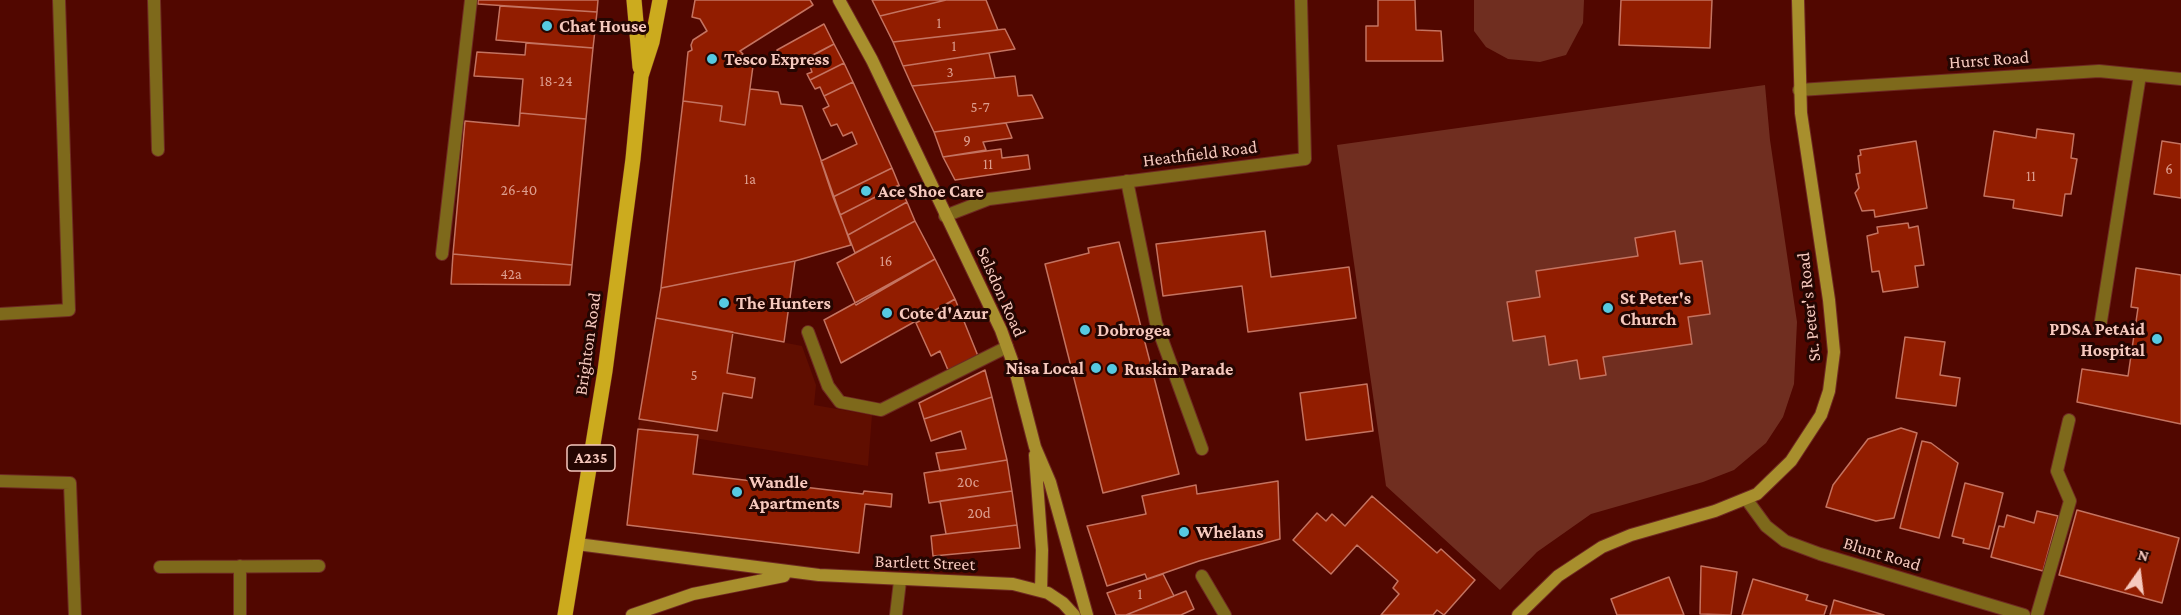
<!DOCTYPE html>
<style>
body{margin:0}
#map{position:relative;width:2181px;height:615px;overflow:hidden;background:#510700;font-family:"Crimson Pro",serif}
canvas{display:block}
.north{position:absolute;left:2109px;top:543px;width:60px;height:60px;-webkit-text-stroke:4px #240602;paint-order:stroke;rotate:14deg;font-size:16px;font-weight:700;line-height:24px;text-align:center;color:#f6c9be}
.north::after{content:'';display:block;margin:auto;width:21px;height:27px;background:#f6c9be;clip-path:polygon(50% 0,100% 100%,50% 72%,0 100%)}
</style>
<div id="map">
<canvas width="2181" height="615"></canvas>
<div class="north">N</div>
</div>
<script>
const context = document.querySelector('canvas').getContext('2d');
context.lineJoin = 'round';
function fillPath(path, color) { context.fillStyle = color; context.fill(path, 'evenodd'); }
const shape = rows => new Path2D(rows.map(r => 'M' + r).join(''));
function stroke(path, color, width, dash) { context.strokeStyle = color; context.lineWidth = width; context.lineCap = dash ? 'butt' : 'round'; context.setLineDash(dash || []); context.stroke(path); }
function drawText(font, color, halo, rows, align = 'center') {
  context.font = font + ' "Crimson Pro",serif'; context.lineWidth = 6; context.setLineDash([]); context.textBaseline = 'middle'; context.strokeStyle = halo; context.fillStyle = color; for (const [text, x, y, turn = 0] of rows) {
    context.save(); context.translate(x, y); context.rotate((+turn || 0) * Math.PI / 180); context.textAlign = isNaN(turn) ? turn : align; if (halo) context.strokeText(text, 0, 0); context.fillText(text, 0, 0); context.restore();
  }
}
const built = shape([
 [656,318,802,346,816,385,814,405,872,415,868,466,638,429]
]);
const green = shape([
 [1474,0,1584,0,1583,23,1566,55,1540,62,1508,59,1486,47,1474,31],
 [1765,85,1770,140,1797,322,1794,384,1783,417,1766,443,1734,470,1703,482,1591,514,1537,552,1500,590,1386,486,1337,145]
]);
const building = shape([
 [478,0,598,0,597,12,478,4,478,0],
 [695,0,810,0,813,5,740,51,743,54,731,63,753,66,745,125,720,121,722,106,683,101,688,52,692,50,691,45,693,40,707,31,700,19,692,17,695,0],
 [872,0,946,0,880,16,872,0],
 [946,0,986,0,998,30,893,42,880,16,946,0],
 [1378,0,1415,0,1416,30,1441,31,1443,61,1366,61,1366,26,1378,26,1378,0],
 [1621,0,1712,0,1710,48,1619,45,1621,0],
 [500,6,597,12,593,48,496,40,500,6],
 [824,24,834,44,788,69,777,50,824,24],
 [1005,29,1015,49,903,66,893,42,1005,29],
 [526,43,593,48,586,119,520,113,523,79,474,76,477,52,525,55,526,43],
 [834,44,844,63,810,80,807,74,812,72,807,58,834,44],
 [989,53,995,78,912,86,903,66,989,53],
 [844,63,853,82,824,96,820,87,815,89,810,80,844,63],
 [1015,76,1018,96,1032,95,1043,118,934,132,912,86,1015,76],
 [853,82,892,168,833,197,821,161,857,144,852,132,843,136,837,124,831,126,823,109,829,106,824,96,853,82],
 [750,89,778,92,781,104,802,106,851,245,795,261,661,288,683,101,722,106,720,121,745,125,750,89],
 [520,113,586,119,572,265,453,254,465,121,519,126,520,113],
 [1006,123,1012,138,983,142,986,150,943,157,934,132,1006,123],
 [2037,129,2074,134,2071,158,2077,159,2071,194,2065,194,2062,216,2013,208,2014,200,1984,196,1994,131,2036,138,2037,129],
 [1916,141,1927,208,1875,217,1874,210,1862,211,1855,193,1859,188,1856,174,1860,173,1858,156,1861,155,1860,150,1916,141],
 [2162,141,2181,144,2181,198,2154,194,2162,141],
 [1001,149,1002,158,1028,155,1030,169,955,180,943,157,1001,149],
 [892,168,899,185,840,215,833,197,892,168],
 [899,185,907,202,848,235,840,215,899,185],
 [907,202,915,221,855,253,848,235,907,202],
 [915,221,935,259,856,305,837,263,915,221],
 [1908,223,1909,228,1918,226,1924,265,1915,266,1918,287,1883,292,1879,271,1872,272,1867,236,1878,233,1877,227,1908,223],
 [1265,231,1271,277,1349,267,1356,318,1248,332,1242,286,1163,296,1156,244,1265,231],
 [1675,231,1680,264,1702,261,1710,314,1688,317,1692,344,1603,357,1606,375,1580,379,1577,360,1549,365,1545,336,1513,341,1507,302,1540,297,1536,271,1638,256,1635,238,1675,231],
 [1119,242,1179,474,1103,493,1045,264,1089,253,1088,248,1119,242],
 [453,254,572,265,570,285,451,284,453,254],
 [935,259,955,299,841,363,824,320,935,259],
 [795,261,784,342,656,318,661,288,795,261],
 [2136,268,2181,275,2181,424,2077,402,2082,369,2128,376,2138,308,2131,307,2136,268],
 [955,299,978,356,948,370,940,351,931,356,916,323,955,299],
 [656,318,733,332,727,373,755,378,752,398,723,393,717,431,639,419,656,318],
 [1905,337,1945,342,1940,375,1960,378,1956,406,1896,398,1905,337],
 [985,370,992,397,924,419,919,403,985,370],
 [1367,384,1373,431,1306,440,1300,393,1367,384],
 [992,397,1007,460,940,471,936,453,966,449,961,431,931,441,924,419,992,397],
 [1901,428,1917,433,1894,518,1876,521,1826,507,1833,485,1868,439,1901,428],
 [638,429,698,435,693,474,863,494,864,491,892,494,891,507,865,504,859,553,627,525,638,429],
 [1922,441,1931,443,1958,463,1939,538,1900,528,1922,441],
 [1007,460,1012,491,929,503,924,473,1007,460],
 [1278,481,1280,539,1199,561,1147,579,1145,574,1107,586,1087,526,1146,514,1142,496,1196,485,1197,494,1278,481],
 [1965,483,2003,493,1989,549,1963,543,1964,539,1952,536,1965,483],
 [1012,491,1017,525,946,534,940,501,1012,491],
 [1372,496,1437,553,1441,549,1475,580,1444,615,1437,610,1433,615,1381,615,1399,594,1393,588,1398,581,1357,545,1331,574,1293,540,1317,513,1326,521,1332,514,1345,526,1372,496],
 [2077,510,2179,538,2162,603,2059,575,2077,510],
 [2037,511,2058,516,2043,571,1991,557,1999,526,2004,527,2007,515,2034,523,2037,511],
 [1017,525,1020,548,933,556,931,536,1017,525],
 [1701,566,1737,572,1731,615,1700,614,1701,566],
 [1163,574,1174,596,1126,615,1116,615,1107,593,1163,574],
 [1669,577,1684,615,1617,615,1611,599,1669,577],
 [1753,579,1808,595,1806,600,1827,606,1824,615,1742,615,1753,579],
 [1186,591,1194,609,1181,615,1126,615,1186,591],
 [1834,600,1884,615,1830,615,1834,600]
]);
const service = shape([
 [154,0,158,150],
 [1127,181,1156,323,1202,449],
 [442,254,471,0],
 [0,314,69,310,59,0],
 [2100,327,2140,75],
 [808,332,828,386,840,402,881,410,1007,347],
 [0,481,70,483,75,615],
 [240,566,240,615],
 [160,567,319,566],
 [1202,576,1225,615],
 [2037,615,2070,501,2057,471,2069,420]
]);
const minor = shape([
 [1799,90,2099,71,2181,79],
 [945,216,989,199,1305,159,1301,0],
 [1747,500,1766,526,1785,541,1820,554,2024,615],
 [896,615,900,581]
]);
const secondary = shape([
 [839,0,872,60,1001,330,1014,366,1035,447,1050,482,1087,615],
 [1035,455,1042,550,1041,591],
 [577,544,819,575,1013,584,1048,593,1063,603,1074,615],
 [632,615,693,594,784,576],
 [1518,615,1558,576,1602,547,1631,535,1715,511,1757,494,1791,461,1821,415,1829,391,1834,352,1829,300,1801,113,1798,0]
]);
const primary = shape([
 [634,0,640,67],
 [565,615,605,371,633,159,641,76,652,42,660,0]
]);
const markers = [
 [547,26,6,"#56c9e1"],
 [712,59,6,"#56c9e1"],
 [866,191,6,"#56c9e1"],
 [724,303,6,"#56c9e1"],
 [1608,308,6,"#56c9e1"],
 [887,313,6,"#56c9e1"],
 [1085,330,6,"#56c9e1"],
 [2157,339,6,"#56c9e1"],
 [1096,368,6,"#56c9e1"],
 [1112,369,6,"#56c9e1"],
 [737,492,6,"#56c9e1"],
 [1184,532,6,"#56c9e1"]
];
const numberNames = [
 ["1",939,23],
 ["1",954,46],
 ["3",950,72],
 ["18-24",556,81],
 ["5-7",980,107],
 ["9",967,140],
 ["11",988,164],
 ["6",2169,169],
 ["11",2031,176],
 ["1a",750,179],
 ["26-40",519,190],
 ["16",886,261],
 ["42a",511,274],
 ["5",694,375],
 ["20c",968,482],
 ["20d",979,513],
 ["1",1140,594]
];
const shields = [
 [591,458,48]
];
const shieldNames = [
 ["A235",591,458]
];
const poiNames = [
 ["Chat House",559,26],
 ["Tesco Express",724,59],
 ["Ace Shoe Care",878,191],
 ["St Peter's",1620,298],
 ["Church",1620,319],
 ["The Hunters",736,303],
 ["Cote d'Azur",899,313],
 ["PDSA PetAid",2145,329,"right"],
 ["Hospital",2145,350,"right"],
 ["Dobrogea",1097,330],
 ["Nisa Local",1084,368,"right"],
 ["Ruskin Parade",1124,369],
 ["Wandle",749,482],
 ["Apartments",749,503],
 ["Whelans",1196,532]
];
const streetNames = [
 ["Hurst Road",1989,60,-4],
 ["Heathfield Road",1200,154,-7],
 ["Selsdon Road",1001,292,66],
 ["St. Peter's Road",1809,307,-96],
 ["Brighton Road",588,344,-82],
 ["Blunt Road",1882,554,17],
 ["Bartlett Street",925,563,2]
];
fillPath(built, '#600e00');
fillPath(green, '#702e20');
fillPath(building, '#921d00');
stroke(building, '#c47360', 1.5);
stroke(service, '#6f2a22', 14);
stroke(minor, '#6f2a22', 14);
stroke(secondary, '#6f2a22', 14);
stroke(primary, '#6f2a22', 16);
stroke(service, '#7e691b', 12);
stroke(minor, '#7e691b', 12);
stroke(secondary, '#a88f2d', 12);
stroke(primary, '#ccab1e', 15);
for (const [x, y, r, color] of markers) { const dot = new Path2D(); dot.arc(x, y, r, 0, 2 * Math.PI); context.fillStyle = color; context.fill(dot); stroke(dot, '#240602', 2); }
drawText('15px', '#dd9e8e', null, numberNames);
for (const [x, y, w] of shields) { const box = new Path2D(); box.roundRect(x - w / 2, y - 13, w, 26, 4.5); context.fillStyle = '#240602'; context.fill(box); stroke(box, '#f6c9be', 1.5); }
drawText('bold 16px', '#f6c9be', null, shieldNames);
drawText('bold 18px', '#f6c9be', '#240602', poiNames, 'left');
drawText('18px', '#f6c9be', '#240602', streetNames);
</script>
